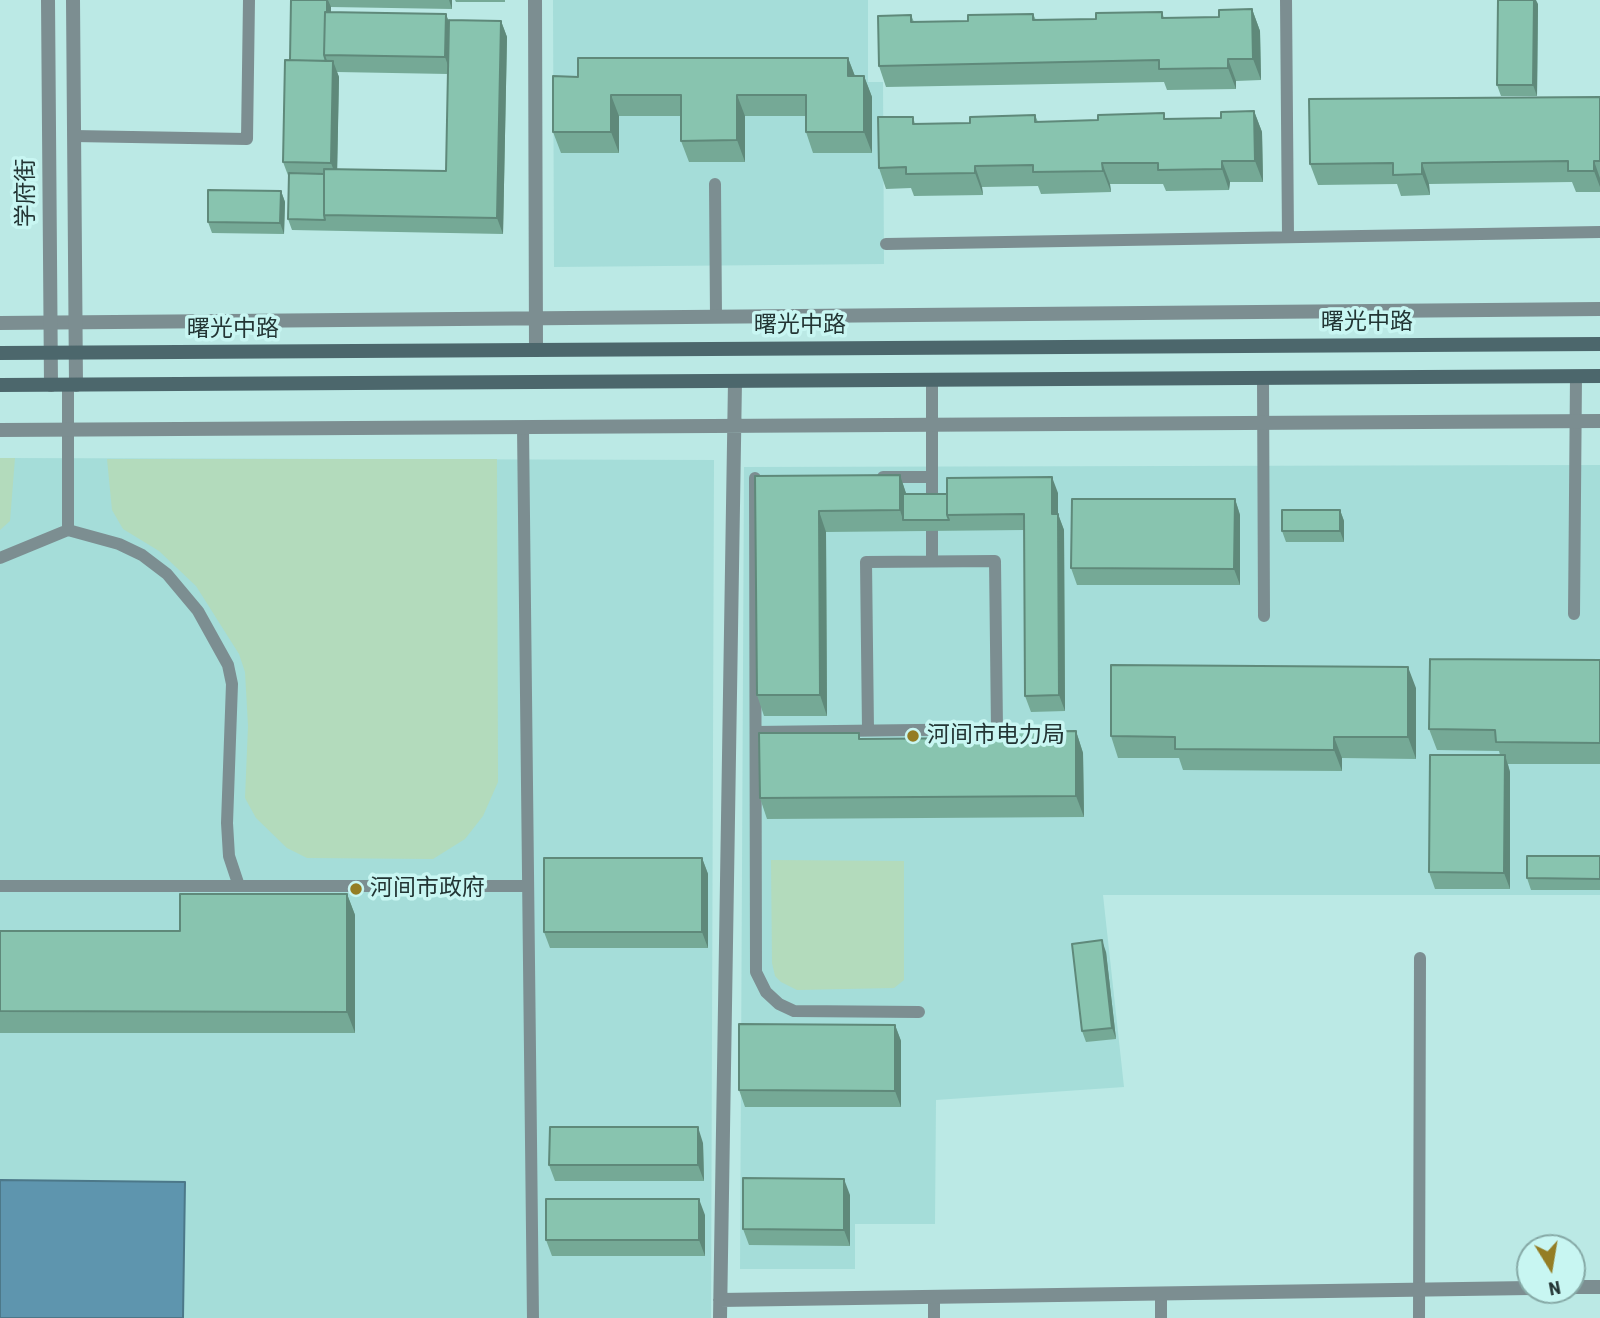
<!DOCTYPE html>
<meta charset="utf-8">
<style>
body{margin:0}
#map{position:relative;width:1600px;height:1318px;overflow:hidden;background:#bbe9e5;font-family:"Roboto Condensed",sans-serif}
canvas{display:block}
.north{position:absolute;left:1516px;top:1234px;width:70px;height:70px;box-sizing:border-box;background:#c8f6f2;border:2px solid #86a9a6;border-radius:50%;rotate:169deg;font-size:19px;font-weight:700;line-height:28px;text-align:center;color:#233534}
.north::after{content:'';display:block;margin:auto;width:24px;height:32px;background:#947d24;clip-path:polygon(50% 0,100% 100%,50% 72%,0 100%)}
</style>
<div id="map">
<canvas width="1600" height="1318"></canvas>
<div class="north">N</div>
</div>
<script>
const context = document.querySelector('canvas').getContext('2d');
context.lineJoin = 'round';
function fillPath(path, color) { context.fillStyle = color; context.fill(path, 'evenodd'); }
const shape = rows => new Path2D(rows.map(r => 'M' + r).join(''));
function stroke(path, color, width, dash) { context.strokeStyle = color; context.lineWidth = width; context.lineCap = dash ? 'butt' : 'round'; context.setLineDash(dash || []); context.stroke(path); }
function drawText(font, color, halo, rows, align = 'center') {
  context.font = font + ' "Roboto Condensed","Noto Sans SC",sans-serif'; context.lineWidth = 7; context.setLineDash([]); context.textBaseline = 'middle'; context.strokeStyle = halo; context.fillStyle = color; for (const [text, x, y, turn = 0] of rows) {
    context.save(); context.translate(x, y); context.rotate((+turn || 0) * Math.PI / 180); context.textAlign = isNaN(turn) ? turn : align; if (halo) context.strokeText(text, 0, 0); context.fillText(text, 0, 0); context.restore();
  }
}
const built = shape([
 [553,0,868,0,868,82,883,82,884,264,554,267],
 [0,458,714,460,711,1318,0,1318],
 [1600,465,1600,895,1103,895,1124,1087,936,1100,935,1224,855,1224,855,1269,740,1269,744,467]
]);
const green = shape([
 [0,458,15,458,10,521,0,530],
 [107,459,497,459,498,782,483,816,465,839,433,859,307,858,287,848,256,818,245,798,248,726,245,672,239,654,196,586,159,551,123,529,112,510],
 [771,860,904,861,904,980,894,988,797,990,781,982,775,976,772,963]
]);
const water = shape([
 [0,1180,185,1182,183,1318,0,1318,0,1180]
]);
const service = shape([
 [1286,0,1288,236],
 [74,136,247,139,249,0],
 [715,184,716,317],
 [886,244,1600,232],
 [1263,378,1264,616],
 [932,380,932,561],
 [523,427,533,1318],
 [883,477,932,477],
 [755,478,756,972,766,992,779,1004,794,1011,919,1012],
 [68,530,68,385],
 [0,558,68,530,119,544,142,555,167,574,198,611,228,665,232,684,227,823,229,856,239,886],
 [1574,614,1576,376],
 [756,732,997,729,995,561,866,562,868,730],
 [0,886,528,886],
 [934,1297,934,1318],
 [1161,1318,1161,1294],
 [1419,1318,1420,958]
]);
const minor = shape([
 [535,0,536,350],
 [0,323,1600,309],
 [0,430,1600,421],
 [1572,1287,1600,1287],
 [720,1300,1530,1288],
 [720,1318,735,381]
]);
const tertiary = shape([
 [48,0,51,385],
 [73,0,76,385]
]);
const secondary = shape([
 [0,353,1600,344],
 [0,385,1600,376]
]);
const wall = shape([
 [291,0,452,0,452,9,331,7,331,12,446,14,449,24,501,21,507,37,503,234,292,230,288,219,289,178,283,162,290,60],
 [337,72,448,74,446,171,337,169,339,77],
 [455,0,505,0,505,2,456,2],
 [1538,4,1537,96,1501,96,1497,85],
 [1252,9,1260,31,1261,80,1236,81,1236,89,1167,90,1164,82,886,87,879,66,911,15,914,22,968,21,1033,14,1036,20,1096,19,1162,12,1164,18,1219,17],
 [848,58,855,76,864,76,872,97,872,153,813,153,806,132,806,116,745,116,745,162,689,162,681,141,681,116,619,116,619,153,561,153,553,132,578,77],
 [1600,97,1600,192,1576,192,1572,182,1429,184,1430,195,1401,196,1397,184,1318,185,1310,164],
 [1254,111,1262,132,1263,182,1230,182,1229,190,1166,191,1163,184,1110,184,1111,192,1041,194,1038,186,982,187,983,195,914,196,911,188,886,189,879,168,913,117,915,124,970,123,1035,115,1038,122,1221,118],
 [281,191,285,202,284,234,212,233,208,222],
 [900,475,906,494,1058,493,1058,514,1064,530,1065,711,1031,712,1025,696,1024,530,826,532,827,716,764,716,757,695,755,476],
 [1235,499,1240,515,1240,585,1077,585,1071,568],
 [1340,510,1344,521,1344,542,1286,542,1282,531],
 [1600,660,1600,764,1508,764,1510,772,1510,889,1435,889,1429,872,1500,755,1499,751,1437,750,1429,729],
 [1416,688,1416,759,1342,758,1342,771,1183,770,1179,758,1118,758,1111,736],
 [1076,731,1083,753,1084,817,767,819,760,798,862,739,985,738],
 [1600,856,1600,890,1531,890,1527,878],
 [702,858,708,874,708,948,550,948,544,932],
 [347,894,355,915,355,1033,0,1033,0,931,180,931],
 [1106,952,1116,1039,1086,1042,1082,1031],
 [895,1025,901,1041,901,1107,745,1107,739,1090],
 [703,1143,704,1181,555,1181,549,1165],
 [850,1195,850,1246,749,1245,743,1229],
 [705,1215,705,1256,552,1256,546,1240]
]);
const shadedWall = shape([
 [327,0,328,0,331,7,330,55,326,55],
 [449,0,452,0,452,9],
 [1534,0,1536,0,1538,4,1537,96,1533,85],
 [1252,9,1260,31,1261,80,1253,59],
 [446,14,452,31,451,74,445,57],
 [501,21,507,37,503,234,497,218],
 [848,58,856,79,848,76],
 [1228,59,1236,81,1236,89,1228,68],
 [333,61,339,77,337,179,331,163],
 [864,76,872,97,872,153,864,132],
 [611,95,619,116,619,153,611,132],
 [737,95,745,116,745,162,737,140],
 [1254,111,1262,132,1263,182,1255,161],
 [1222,161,1230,182,1229,190,1222,169],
 [1594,161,1600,178,1600,187,1594,171],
 [1102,163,1110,184,1111,192,1103,171],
 [1422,163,1429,184,1430,195,1422,174],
 [975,166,982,187,983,195,975,173],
 [281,191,285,202,284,234,280,223],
 [900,475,907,496,903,520,900,510],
 [1052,477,1058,493,1058,514,1064,530,1065,711,1059,695,1052,514],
 [1235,499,1240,515,1240,585,1234,569],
 [1340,510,1344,521,1344,542,1340,531],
 [819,511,826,532,827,716,820,695],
 [1408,667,1416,688,1416,759,1408,737],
 [1076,731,1083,753,1084,817,1076,796],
 [1334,737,1342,758,1342,771,1334,750],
 [1505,755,1510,772,1510,889,1504,873],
 [702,858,708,874,708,948,702,932],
 [347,894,355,915,355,1033,347,1012],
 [1102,940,1106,952,1116,1039,1112,1028],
 [895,1025,901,1041,901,1107,895,1091],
 [698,1127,703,1143,704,1181,698,1165],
 [844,1179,850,1195,850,1246,844,1230],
 [699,1199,705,1215,705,1256,699,1240]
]);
const building = shape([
 [291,0,327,0,327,12,325,12,324,55,326,61,290,60,291,0],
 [1498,0,1534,0,1533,85,1497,85,1498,0],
 [1252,9,1253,59,1228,59,1228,68,1159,69,1159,60,879,66,878,16,911,15,911,22,968,21,968,15,1033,14,1033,20,1096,19,1096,13,1162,12,1162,18,1219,17,1219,10,1252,9],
 [325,12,446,14,445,57,324,55,325,12],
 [449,20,501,21,497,218,324,215,324,169,446,171,449,20],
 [578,58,848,58,848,76,864,76,864,132,806,132,806,95,737,95,737,140,681,141,681,95,611,95,611,132,553,132,553,76,578,77,578,58],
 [285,60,333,61,331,163,283,162,285,60],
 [1600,97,1600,161,1594,161,1594,171,1568,171,1568,161,1422,163,1422,174,1393,175,1393,163,1310,164,1309,99,1600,97],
 [1254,111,1255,161,1222,161,1222,169,1158,170,1158,163,1102,163,1103,171,1033,172,1033,165,975,166,975,173,906,174,906,167,879,168,878,117,913,117,913,124,970,123,970,117,1035,115,1035,122,1098,120,1098,115,1164,113,1164,119,1221,118,1221,112,1254,111],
 [289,173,324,174,324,215,325,220,288,219,289,173],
 [208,190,281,191,280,223,208,222,208,190],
 [900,475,900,510,819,511,820,695,757,695,755,476,900,475],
 [1052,477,1052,514,1058,514,1059,695,1025,696,1024,514,947,515,947,478,1052,477],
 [903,494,947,494,947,515,949,520,903,520,903,494],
 [1072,499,1235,499,1234,569,1071,568,1072,499],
 [1282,510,1340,510,1340,531,1282,531,1282,510],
 [1430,659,1600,660,1600,743,1496,742,1495,730,1429,729,1430,659],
 [1111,665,1408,667,1408,737,1334,737,1334,750,1175,749,1175,737,1111,736,1111,665],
 [1076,731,1076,796,760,798,759,733,859,733,859,739,985,738,985,732,1076,731],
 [1430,755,1505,755,1504,873,1429,872,1430,755],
 [1527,856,1600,856,1600,879,1527,878,1527,856],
 [544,858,702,858,702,932,544,932,544,858],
 [180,894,347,894,347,1012,0,1011,0,931,180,931,180,894],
 [1102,940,1112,1028,1082,1031,1072,944,1102,940],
 [739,1024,895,1025,895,1091,739,1090,739,1024],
 [550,1127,698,1127,698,1165,549,1165,550,1127],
 [743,1178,844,1179,844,1230,743,1229,743,1178],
 [546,1199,699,1199,699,1240,546,1240,546,1199]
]);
const markers = [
 [913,736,7,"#947d24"],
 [356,889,7,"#947d24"]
];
const streetNames = [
 ["学府街",27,193,-90],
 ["曙光中路",1367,323],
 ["曙光中路",800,326],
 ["曙光中路",233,330]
];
const poiNames = [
 ["河间市电力局",927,736],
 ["河间市政府",370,889]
];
fillPath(built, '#a5ddd9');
fillPath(green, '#b3dbbc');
fillPath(water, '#5e95ae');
stroke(water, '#4c7889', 2);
stroke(service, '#7c8e91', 12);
stroke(minor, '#7c8e91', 14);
stroke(tertiary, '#7c8e91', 14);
stroke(secondary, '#4c676c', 14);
fillPath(wall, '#75a996');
fillPath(shadedWall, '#5f897a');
fillPath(building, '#88c4af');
stroke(building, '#5f897a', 2);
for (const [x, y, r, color] of markers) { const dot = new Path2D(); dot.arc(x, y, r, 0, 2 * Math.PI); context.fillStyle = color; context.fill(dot); stroke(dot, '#c8f6f2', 2.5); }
drawText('23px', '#233534', '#c8f6f2', streetNames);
drawText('23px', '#233534', '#c8f6f2', poiNames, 'left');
</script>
